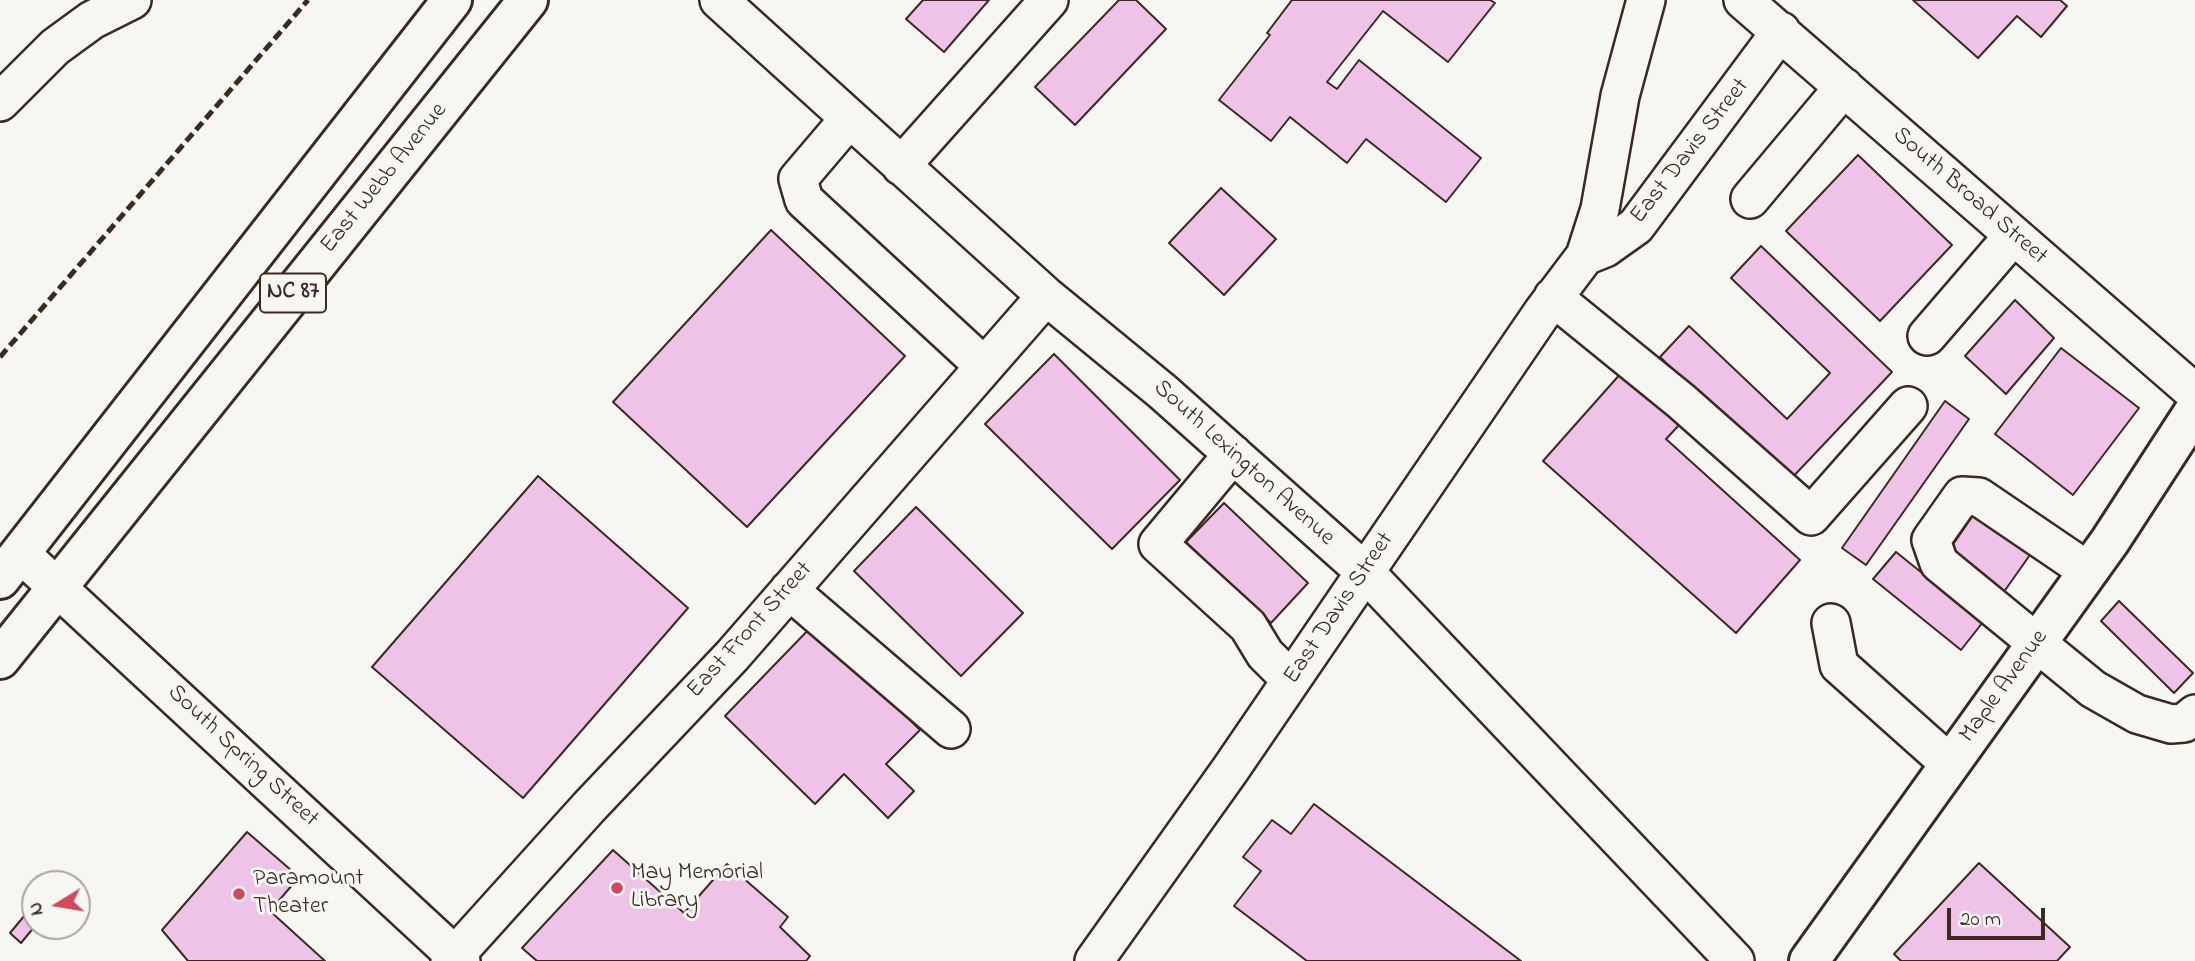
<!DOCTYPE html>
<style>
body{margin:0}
#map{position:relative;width:2195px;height:961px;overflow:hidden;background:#f6f6f2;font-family:"Indie Flower",sans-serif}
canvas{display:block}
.north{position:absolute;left:21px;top:870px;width:70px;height:70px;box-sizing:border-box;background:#f6f6f2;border:2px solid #aba49d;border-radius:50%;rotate:259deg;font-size:19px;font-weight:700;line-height:28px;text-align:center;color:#3b2a1e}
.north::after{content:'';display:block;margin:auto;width:24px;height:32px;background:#d1495b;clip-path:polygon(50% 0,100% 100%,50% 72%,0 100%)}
.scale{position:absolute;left:1947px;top:908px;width:98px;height:32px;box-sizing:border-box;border:4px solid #3b2a1e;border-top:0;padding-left:9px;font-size:21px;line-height:24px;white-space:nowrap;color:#3b2a1e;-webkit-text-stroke:5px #f6f6f2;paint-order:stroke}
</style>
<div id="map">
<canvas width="2195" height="961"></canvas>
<div class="north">N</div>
<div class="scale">20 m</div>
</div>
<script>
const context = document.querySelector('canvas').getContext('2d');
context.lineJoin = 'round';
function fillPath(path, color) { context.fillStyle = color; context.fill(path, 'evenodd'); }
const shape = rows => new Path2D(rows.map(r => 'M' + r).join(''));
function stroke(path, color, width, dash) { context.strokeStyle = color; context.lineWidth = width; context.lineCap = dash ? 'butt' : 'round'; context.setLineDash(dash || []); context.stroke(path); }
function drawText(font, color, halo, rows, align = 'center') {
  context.font = font + ' "Indie Flower",sans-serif'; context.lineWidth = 6; context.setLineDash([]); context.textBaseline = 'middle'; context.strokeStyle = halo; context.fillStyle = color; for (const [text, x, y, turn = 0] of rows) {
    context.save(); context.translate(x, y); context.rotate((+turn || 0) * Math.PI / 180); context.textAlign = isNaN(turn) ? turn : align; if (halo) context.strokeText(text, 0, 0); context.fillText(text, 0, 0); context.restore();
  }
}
const building = shape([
 [923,0,989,0,944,52,906,19,923,0],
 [1119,0,1136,0,1166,29,1075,125,1035,87,1119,0],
 [1292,0,1490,0,1495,3,1448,62,1383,11,1327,82,1337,89,1359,60,1481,158,1446,202,1366,139,1347,163,1290,117,1271,141,1219,100,1270,35,1267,33,1292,0],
 [1913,0,2060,0,2067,6,2041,37,2017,16,1978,58,1913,0],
 [1858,155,1952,245,1880,321,1786,231,1858,155],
 [1221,188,1276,239,1224,295,1169,243,1221,188],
 [771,230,905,356,747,527,613,402,771,230],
 [1761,246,1892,372,1789,481,1660,357,1689,326,1787,419,1830,373,1731,278,1761,246],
 [2015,300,2054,338,2006,394,1965,356,2015,300],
 [2061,348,2139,408,2073,495,1995,434,2061,348],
 [1054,354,1180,480,1112,549,985,424,1054,354],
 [1622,372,1680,424,1666,439,1800,560,1736,633,1543,461,1622,372],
 [1945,401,1969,419,1866,565,1842,548,1945,401],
 [538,476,688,608,523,798,372,667,538,476],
 [1224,503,1308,583,1271,623,1186,542,1224,503],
 [916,507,1023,613,961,676,854,571,916,507],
 [1976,511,2032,552,2001,596,1945,556,1976,511],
 [1896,552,1983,622,1961,650,1873,579,1896,552],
 [2119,601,2193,673,2174,693,2101,621,2119,601],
 [813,625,920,730,886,764,914,791,888,818,844,774,815,804,725,716,813,625],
 [1314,804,1521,961,1307,961,1234,906,1261,871,1243,857,1272,820,1291,834,1314,804],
 [247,832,299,877,270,911,325,961,188,961,162,930,247,832],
 [613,850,684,913,727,864,788,917,780,927,810,956,806,961,537,961,522,948,613,850],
 [1979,863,2070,947,2057,961,1901,961,1894,954,1979,863],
 [35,903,35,926,21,943,10,933,35,903]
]);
const minor = shape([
 [719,0,1046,296,1163,392,1365,572,1735,961],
 [1743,0,2195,393],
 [0,102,55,47,92,20,132,0],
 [849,119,798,179,804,200,984,366],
 [901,166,1049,0],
 [1750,199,1844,87],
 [1585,256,1605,248,1636,226,1781,31],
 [1553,297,1681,401,1811,516,1908,406],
 [1927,336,2013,236],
 [1233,454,1158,544,1248,626,1265,654,1291,680],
 [21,554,461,961],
 [2088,571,1979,497,1962,496,1931,540,1939,563,2093,689,2137,714,2171,724,2184,723,2195,714],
 [789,590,951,729],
 [1831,623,1839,665,1950,764],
 [450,961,589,807,732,656,1046,296],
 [1094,961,1230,770,1542,313,1585,256,1600,209,1620,96,1646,0]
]);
const major = shape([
 [1809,961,2110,541,2195,410]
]);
const highway = shape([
 [0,579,452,0],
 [0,659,528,0]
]);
const rail = shape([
 [0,357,308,0]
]);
const markers = [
 [617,888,7,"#d1495b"],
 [239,894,7,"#d1495b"]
];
const shields = [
 [293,293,66]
];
const shieldNames = [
 ["NC 87",293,293]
];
const streetNames = [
 ["East Davis Street",1691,152,-52],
 ["East Webb Avenue",385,179,-51],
 ["South Broad Street",1969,197,41],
 ["South Lexington Avenue",1243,464,42],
 ["East Davis Street",1340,609,-56],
 ["East Front Street",751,631,-48],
 ["Maple Avenue",2005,687,-54],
 ["South Spring Street",242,757,43]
];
const poiNames = [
 ["May Memorial",631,874],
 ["Library",631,902],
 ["Paramount",253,880],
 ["Theater",253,908]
];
fillPath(building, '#efc2e7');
stroke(building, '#3b2a1e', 2);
stroke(minor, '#3b2a1e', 42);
stroke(major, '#3b2a1e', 44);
stroke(highway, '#3b2a1e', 44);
stroke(minor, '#f6f6f2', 37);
stroke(major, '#f6f6f2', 38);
stroke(highway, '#f6f6f2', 38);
stroke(rail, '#3b2a1e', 5, [10, 5]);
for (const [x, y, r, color] of markers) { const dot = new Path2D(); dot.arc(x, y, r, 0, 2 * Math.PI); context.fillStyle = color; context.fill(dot); stroke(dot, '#f6f6f2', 2.5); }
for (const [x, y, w] of shields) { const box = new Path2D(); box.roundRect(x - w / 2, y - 19.5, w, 39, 5); context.fillStyle = '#f6f6f2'; context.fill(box); stroke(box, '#3b2a1e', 2); }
drawText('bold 23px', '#3b2a1e', null, shieldNames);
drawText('24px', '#3b2a1e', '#f6f6f2', streetNames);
drawText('24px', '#3b2a1e', '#f6f6f2', poiNames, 'left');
</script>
